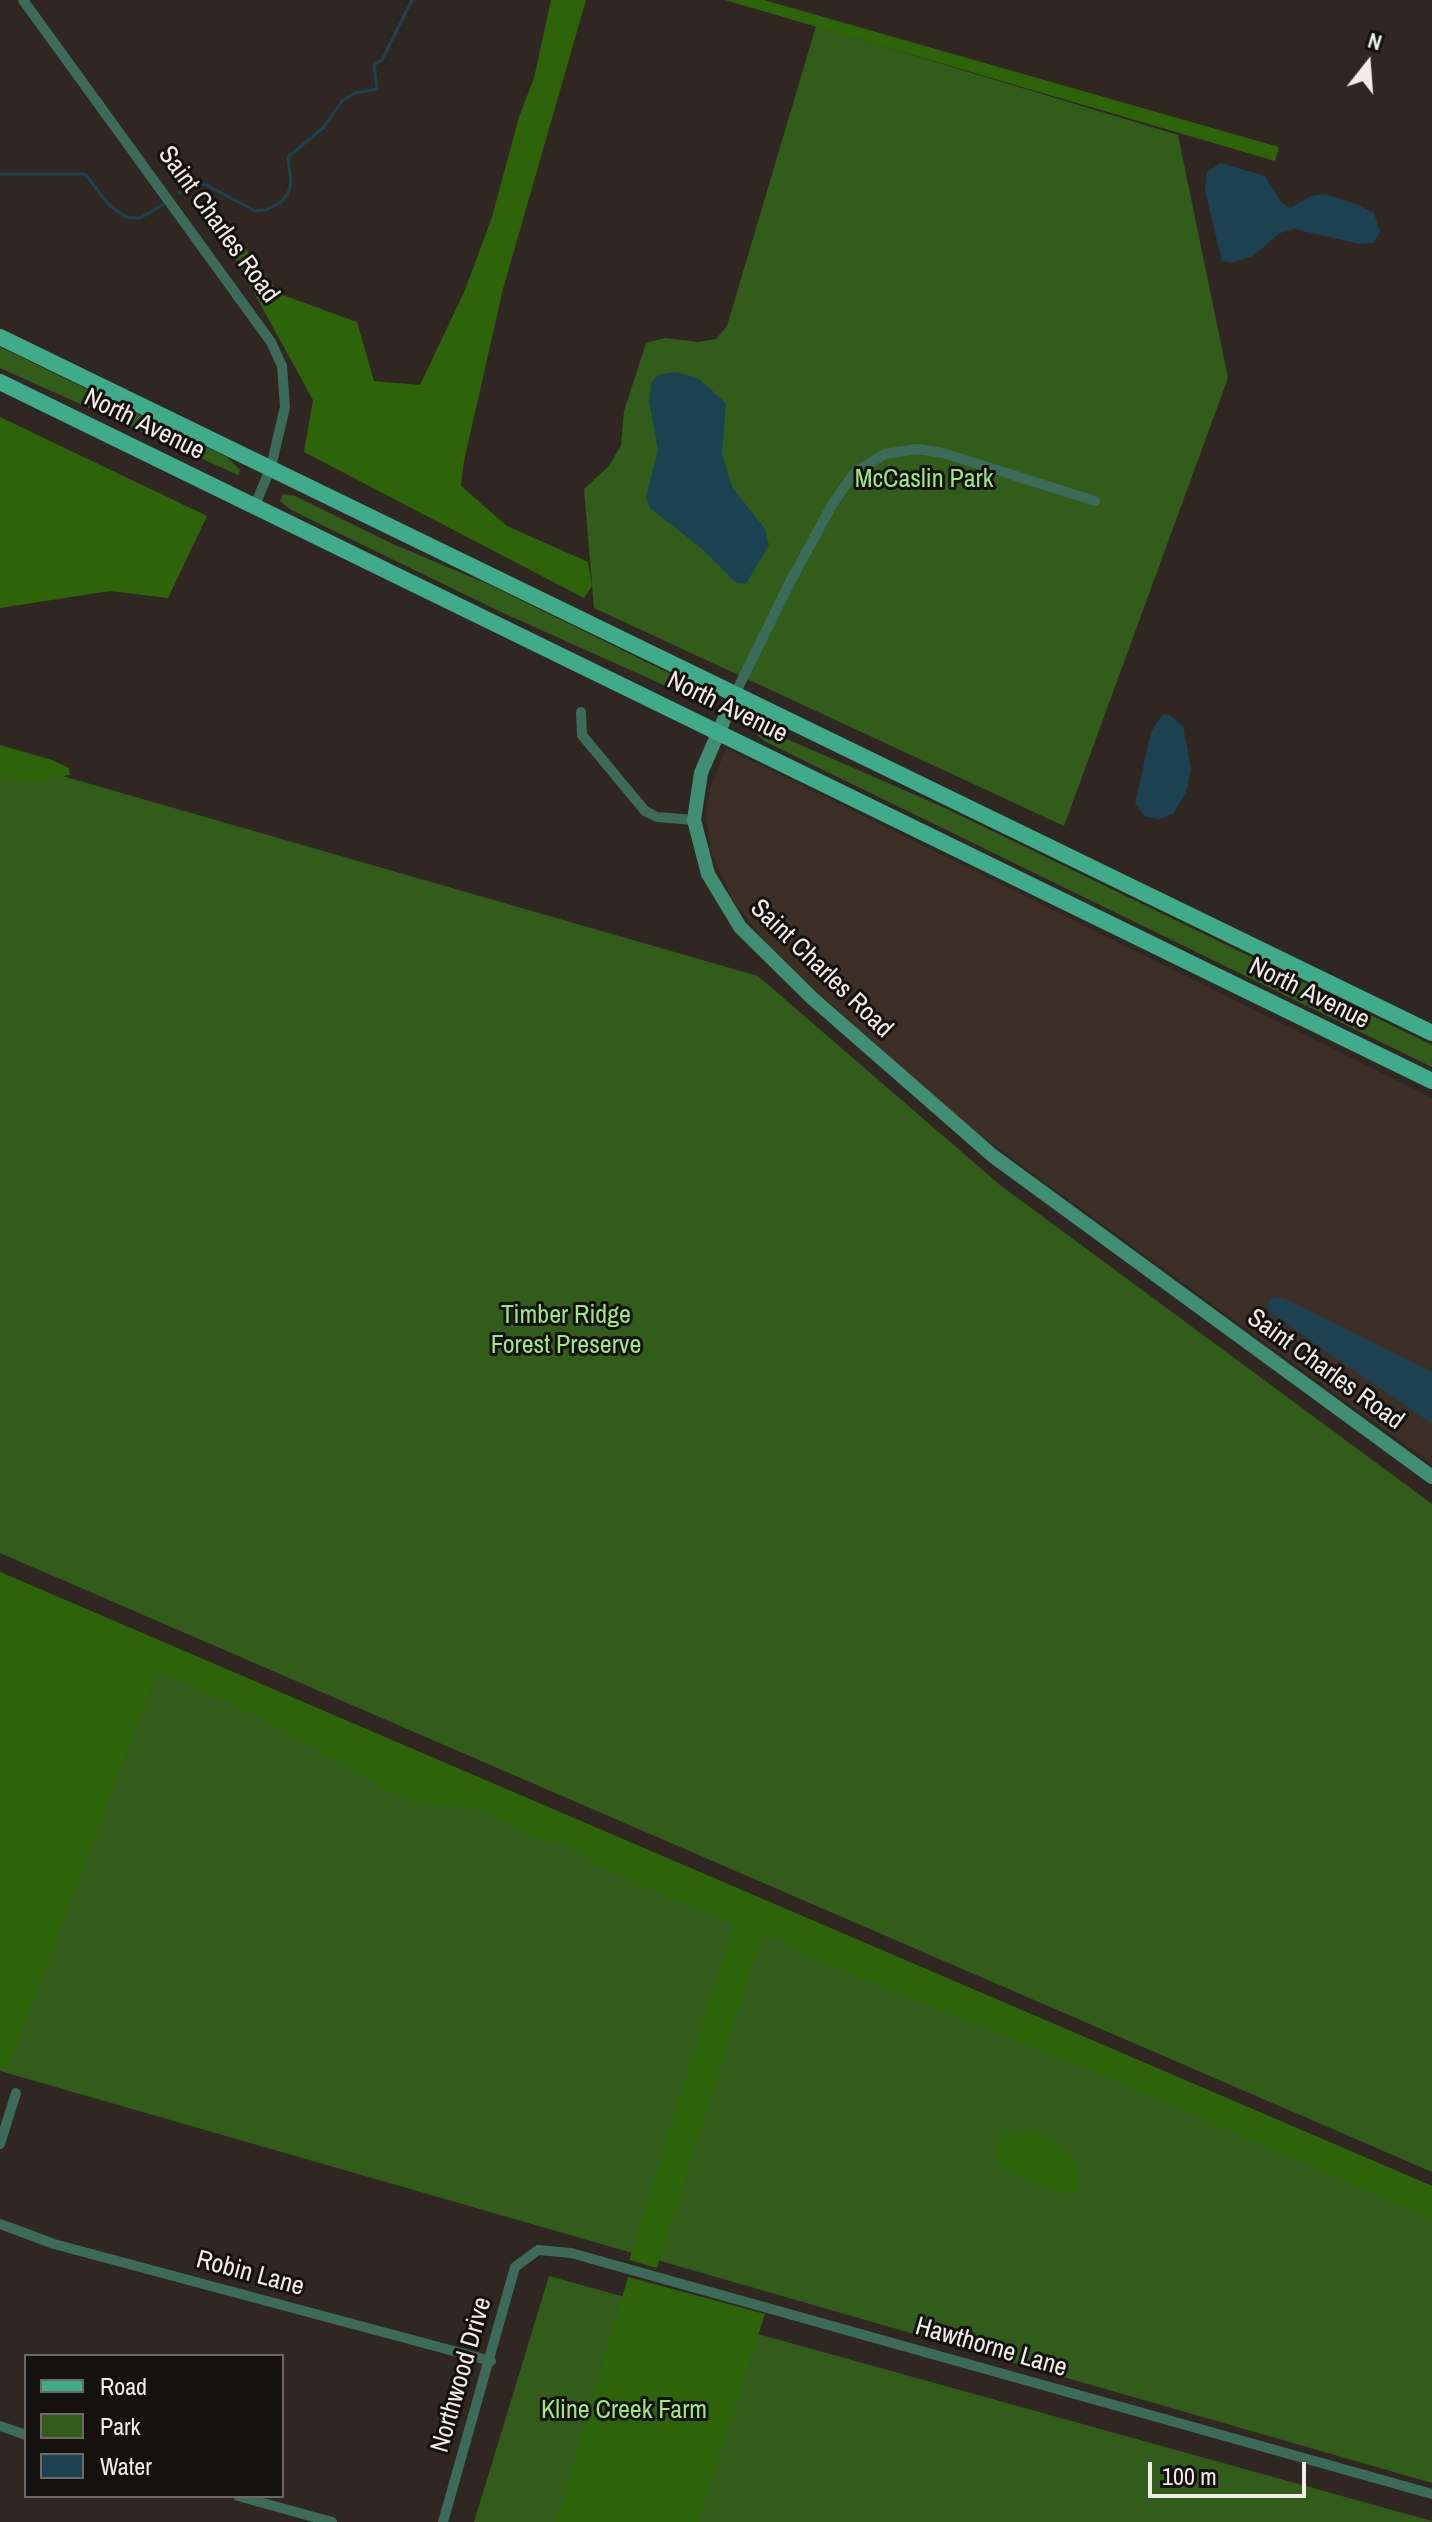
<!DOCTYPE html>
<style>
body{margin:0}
#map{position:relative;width:1432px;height:2522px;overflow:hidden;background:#302723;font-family:"Archivo Narrow",sans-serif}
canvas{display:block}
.legend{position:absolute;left:24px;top:2354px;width:260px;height:144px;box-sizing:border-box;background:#15110f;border:2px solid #6d6966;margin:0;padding:10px 14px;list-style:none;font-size:24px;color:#f2ece9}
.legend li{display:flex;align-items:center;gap:16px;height:40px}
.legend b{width:40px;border:2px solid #6d6966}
.north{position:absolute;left:1328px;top:24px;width:80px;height:80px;-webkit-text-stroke:6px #15110f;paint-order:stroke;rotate:17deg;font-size:22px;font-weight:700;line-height:32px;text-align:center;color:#f2ece9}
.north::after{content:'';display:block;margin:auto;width:28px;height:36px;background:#f2ece9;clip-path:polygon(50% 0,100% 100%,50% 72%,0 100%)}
.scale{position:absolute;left:1148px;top:2462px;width:158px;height:36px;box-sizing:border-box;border:4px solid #f2ece9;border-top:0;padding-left:10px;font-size:24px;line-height:28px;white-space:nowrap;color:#f2ece9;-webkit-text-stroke:6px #15110f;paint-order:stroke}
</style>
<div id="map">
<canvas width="1432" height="2522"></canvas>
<ul class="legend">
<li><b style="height:10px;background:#40ab8a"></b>Road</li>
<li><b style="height:22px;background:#315c1a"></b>Park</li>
<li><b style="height:22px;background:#1c4252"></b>Water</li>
</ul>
<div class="north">N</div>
<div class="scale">100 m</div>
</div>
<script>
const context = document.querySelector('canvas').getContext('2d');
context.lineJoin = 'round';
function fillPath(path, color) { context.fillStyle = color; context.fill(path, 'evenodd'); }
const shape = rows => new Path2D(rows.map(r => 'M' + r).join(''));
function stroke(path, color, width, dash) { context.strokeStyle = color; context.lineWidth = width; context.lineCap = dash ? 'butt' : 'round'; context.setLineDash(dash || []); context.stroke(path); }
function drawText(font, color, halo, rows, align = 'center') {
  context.font = font + ' "Archivo Narrow",sans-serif'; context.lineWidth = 6; context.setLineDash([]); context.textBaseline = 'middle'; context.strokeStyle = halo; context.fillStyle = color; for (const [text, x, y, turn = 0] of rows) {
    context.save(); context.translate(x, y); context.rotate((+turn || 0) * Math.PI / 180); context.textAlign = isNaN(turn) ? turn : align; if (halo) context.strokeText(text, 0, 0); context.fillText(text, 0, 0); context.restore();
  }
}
const built = shape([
 [726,748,1432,1098,1432,1464,973,1130,778,957,733,901,710,849,706,813,710,789]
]);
const green = shape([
 [816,26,1178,135,1228,378,1064,826,594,608,584,489,609,466,621,445,624,411,646,343,665,338,698,342,716,339,727,326],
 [0,347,227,457,240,470,238,475,0,368],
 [283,494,295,496,393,544,490,585,679,678,700,694,697,700,501,612,291,510,280,501],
 [757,726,945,808,1432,1045,1432,1067,764,741,754,732],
 [0,758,758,976,1000,1185,1432,1504,1432,2172,0,1553],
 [0,1572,1432,2186,1432,2483,0,2071],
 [549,2276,1432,2521,1432,2522,474,2522]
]);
const forest = shape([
 [551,0,586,0,503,289,464,461,461,486,507,526,588,562,592,586,584,598,304,452,313,400,225,240,236,236,280,294,357,322,374,381,420,385,465,290,492,217,519,117,534,78],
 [725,0,764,0,1279,147,1275,161],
 [0,417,207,516,168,598,110,591,0,608],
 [0,745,52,760,69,768,70,775,27,782,0,775],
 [0,1572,1432,2186,1432,2219,1109,2078,804,1955,780,1940,762,1936,657,2268,629,2260,734,1925,599,1867,572,1847,534,1837,482,1809,423,1804,395,1794,252,1714,157,1671,8,2068,0,2066],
 [1032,2130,1068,2151,1078,2170,1078,2191,1056,2191,1002,2169,997,2159,1001,2136],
 [628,2277,765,2314,698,2522,557,2522]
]);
const water = shape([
 [1221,163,1265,176,1281,202,1290,208,1312,196,1324,194,1354,203,1374,213,1380,232,1373,243,1360,244,1294,229,1280,233,1253,256,1231,263,1222,261,1205,191,1207,172],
 [676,372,699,379,726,403,722,454,732,487,765,529,769,545,746,584,736,583,701,548,650,508,646,497,658,450,649,401,651,383,658,375],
 [1163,714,1170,715,1183,726,1191,769,1186,792,1174,813,1160,819,1146,817,1135,804,1151,732],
 [1271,1298,1283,1298,1432,1372,1432,1424,1270,1313,1267,1305]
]);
const stream = shape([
 [0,174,85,174,109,205,126,217,140,218,164,204],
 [179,193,194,182,203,183,255,211,266,210,281,202,288,194,291,182,288,157,324,127,342,101,355,93,377,89,374,65,382,60,412,0]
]);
const street = shape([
 [23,0,271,342,282,366,285,407,271,467,255,505],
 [735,694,790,582,832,505,855,472,885,454,917,449,943,453,1095,501],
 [581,712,582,735,645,811,657,817,694,820],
 [0,2144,16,2093],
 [0,2224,54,2244,491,2361],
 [0,2426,26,2435],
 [238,2496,332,2522],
 [443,2522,515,2267,538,2250,571,2253,1432,2494]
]);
const secondary = shape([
 [735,694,701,773,694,820,708,874,740,927,812,998,993,1156,1432,1477]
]);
const primary = shape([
 [0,337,1432,1033],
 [0,382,1432,1081]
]);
const streetNames = [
 ["Saint Charles Road",218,225,54],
 ["North Avenue",144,425,26],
 ["North Avenue",727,708,26],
 ["Saint Charles Road",821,969,44],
 ["North Avenue",1309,994,26],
 ["Saint Charles Road",1325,1370,36],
 ["Robin Lane",250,2274,15],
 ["Hawthorne Lane",991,2348,16],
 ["Northwood Drive",462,2375,-74]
];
const parkNames = [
 ["McCaslin Park",924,480],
 ["Timber Ridge",566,1316],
 ["Forest Preserve",566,1346],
 ["Kline Creek Farm",624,2411]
];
fillPath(built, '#3d2e26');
fillPath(green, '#315c1a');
fillPath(forest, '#2d6309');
fillPath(water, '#1c4252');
stroke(stream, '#1c4252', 3);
stroke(street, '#3c6b5a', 10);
stroke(secondary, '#408f75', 14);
stroke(primary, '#40ab8a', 16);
drawText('26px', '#f2ece9', '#15110f', streetNames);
drawText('26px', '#9ee87d', '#15110f', parkNames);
</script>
